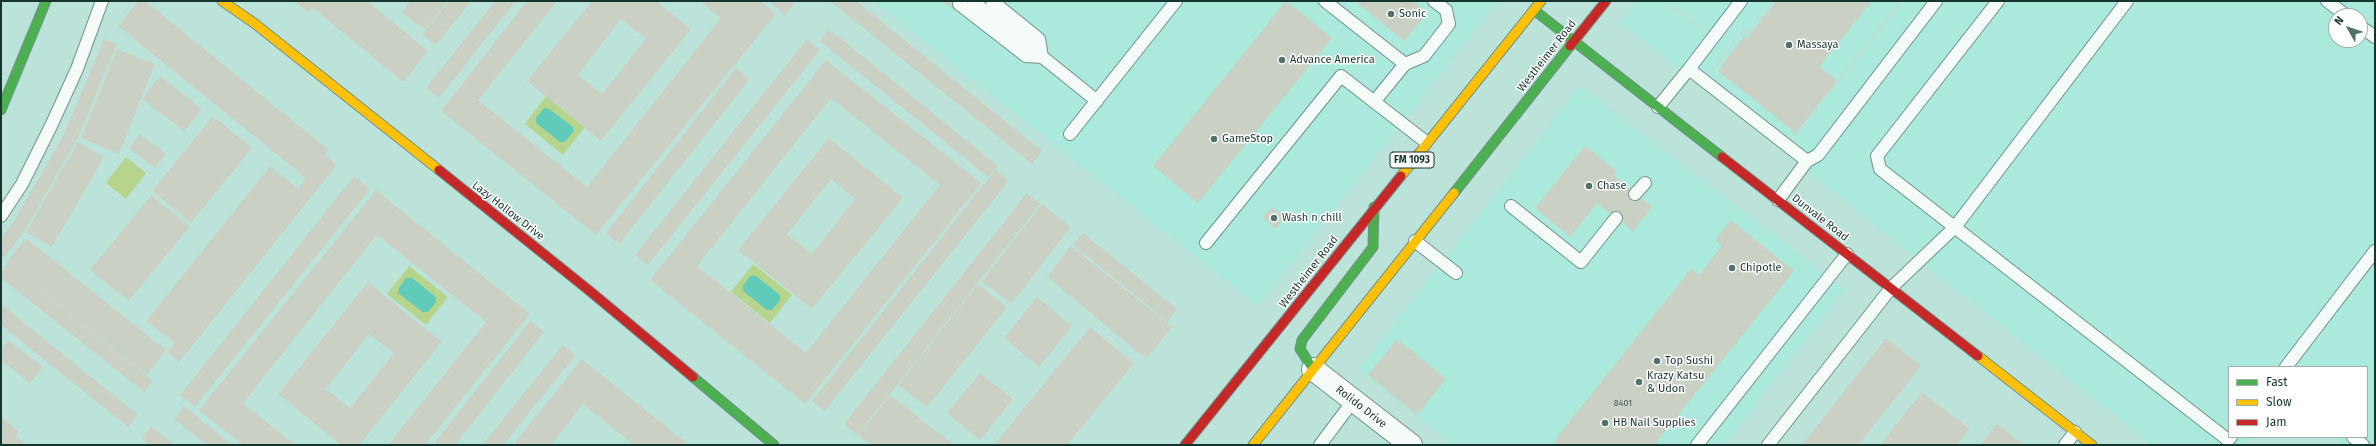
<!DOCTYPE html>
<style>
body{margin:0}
#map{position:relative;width:2376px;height:446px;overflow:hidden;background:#bce3da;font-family:"Fira Sans",sans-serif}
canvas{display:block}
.frame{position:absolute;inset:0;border:2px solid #17352f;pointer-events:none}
.legend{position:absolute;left:2228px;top:366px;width:140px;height:72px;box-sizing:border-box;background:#fff;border:1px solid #a2aeac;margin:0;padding:5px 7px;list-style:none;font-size:12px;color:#17352f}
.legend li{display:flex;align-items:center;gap:8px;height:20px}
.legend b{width:20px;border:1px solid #a2aeac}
.north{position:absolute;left:2328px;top:8px;width:40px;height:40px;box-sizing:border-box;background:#fff;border:1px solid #a2aeac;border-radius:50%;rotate:309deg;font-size:11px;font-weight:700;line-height:16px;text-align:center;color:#17352f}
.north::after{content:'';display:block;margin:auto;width:14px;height:18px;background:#51726b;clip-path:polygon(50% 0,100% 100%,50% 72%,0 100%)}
</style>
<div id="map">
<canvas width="2376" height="446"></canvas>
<div class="frame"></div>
<ul class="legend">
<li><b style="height:5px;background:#4caf50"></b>Fast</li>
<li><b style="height:5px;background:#ffc107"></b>Slow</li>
<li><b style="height:5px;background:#c62828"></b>Jam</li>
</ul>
<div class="north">N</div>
</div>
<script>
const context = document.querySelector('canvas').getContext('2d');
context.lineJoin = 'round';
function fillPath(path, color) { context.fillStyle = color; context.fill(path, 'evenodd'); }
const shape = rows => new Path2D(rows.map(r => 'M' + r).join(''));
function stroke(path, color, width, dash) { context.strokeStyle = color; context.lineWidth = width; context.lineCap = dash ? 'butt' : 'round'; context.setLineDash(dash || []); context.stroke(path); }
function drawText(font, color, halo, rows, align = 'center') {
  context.font = font + ' "Fira Sans",sans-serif'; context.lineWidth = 3; context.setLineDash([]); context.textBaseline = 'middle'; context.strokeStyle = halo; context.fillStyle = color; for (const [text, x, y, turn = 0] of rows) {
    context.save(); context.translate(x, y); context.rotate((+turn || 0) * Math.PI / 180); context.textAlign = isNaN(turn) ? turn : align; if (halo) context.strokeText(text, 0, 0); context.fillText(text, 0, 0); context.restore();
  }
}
const built = shape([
 [873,1,1498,1,1258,306],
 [1638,1,2375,1,2375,445,2344,445,2334,437,2367,437,2367,367,2229,367,2229,437,2253,437,2246,445,2152,445,1621,23],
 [2336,16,2360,16,2360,40,2336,40],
 [1580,86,1845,290,1724,445,1454,445,1358,370]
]);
const green = shape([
 [546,96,585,127,563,155,525,124],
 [126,157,146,173,126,199,106,183],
 [753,264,792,295,770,323,731,292],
 [409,266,448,297,426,325,387,294]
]);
const water = shape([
 [544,108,549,109,573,127,573,132,565,142,560,142,536,123,536,118],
 [750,276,756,276,780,295,780,300,772,310,767,310,743,291,743,286],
 [406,278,412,278,436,297,436,302,428,312,423,312,398,293,399,288]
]);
const building = shape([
 [139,1,145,1,329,150,325,155,337,165,179,362,167,352,175,343,146,321,270,166,298,189,306,178,118,26],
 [294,1,367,1,428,51,403,82,313,8,309,13],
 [411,1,448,1,425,30,402,12],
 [449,1,471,1,436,45,422,35],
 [495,1,516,1,439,98,426,88],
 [527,1,557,1,478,100,587,187,721,18,699,1,760,1,776,14,596,235,441,111],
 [592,1,656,1,691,29,601,141,527,81],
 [621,19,646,39,602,94,578,75],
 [768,1,792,1,795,3,785,15],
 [830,1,856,1,1042,151,1032,164],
 [942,1,961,1,954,10],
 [1286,1,1332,38,1198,203,1153,166],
 [1355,1,1413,1,1427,13,1404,41],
 [1776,1,1872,1,1819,67,1837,80,1796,133,1718,71,1744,36,1747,38],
 [829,29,998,166,988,177,820,41],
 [104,39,117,44,78,138,25,230,1,261,1,238,14,221,64,134],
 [807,39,820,50,648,265,635,255],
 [117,49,155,64,119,154,81,138],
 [826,60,981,183,805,404,650,280],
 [831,98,940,185,806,353,697,266],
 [736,68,750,79,619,244,606,233],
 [160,76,202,109,184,131,142,99],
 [213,116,252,148,191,223,152,191],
 [140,134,166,154,155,168,129,148],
 [829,138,903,198,812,309,738,250],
 [831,179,855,199,812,254,787,234],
 [78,142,104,157,52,247,26,232],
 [1585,146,1615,170,1616,178,1652,207,1633,231,1597,203,1570,237,1535,208],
 [995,170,1009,181,825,411,812,401],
 [354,176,370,189,195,407,180,395],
 [376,190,530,314,425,445,388,445,486,322,377,235,243,403,295,445,243,445,199,410],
 [1027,193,1040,204,857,435,844,424],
 [151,195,190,226,129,301,90,270],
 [1042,204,1071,227,1011,304,982,281],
 [1271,207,1285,217,1276,229,1263,218],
 [1731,220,1794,271,1654,445,1559,445,1554,441,1691,269,1699,275,1722,246,1715,240],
 [1083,233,1177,309,1168,322,1073,245],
 [26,238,166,350,147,375,20,274,153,381,144,392,1,278,1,273,8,264,7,262],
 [1071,246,1172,327,1146,359,1047,277],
 [368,282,442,342,359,445,341,445,278,394],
 [369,334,394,353,350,408,326,389],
 [978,284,1007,307,927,407,898,385],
 [1037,297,1072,326,1039,367,1004,338],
 [1,304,138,415,128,427,1,325],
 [530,321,544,332,455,445,433,445],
 [1090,327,1134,363,1067,445,994,445],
 [1886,338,1921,366,1858,445,1802,445],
 [1397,339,1446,379,1417,415,1368,375],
 [8,340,43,367,30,383,1,360,1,349],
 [563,345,576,355,503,445,482,445],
 [582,359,689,445,634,445,583,404,551,445,513,445],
 [980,373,1013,399,980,440,947,413],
 [1922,392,1970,429,1957,445,1880,445],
 [890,395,954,445,871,445,858,435],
 [184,406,232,445,207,445,174,419],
 [2,417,19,432,16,436,26,445,1,445],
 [1997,424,2024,445,1980,445],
 [151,426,175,445,150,445,142,438]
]);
const path = shape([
 [1665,1,1701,29],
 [1713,69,1743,30,1747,34,1773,1],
 [1796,135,1901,1]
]);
const lane = shape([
 [973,1,1097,101],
 [1325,1,1405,64],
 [1741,1,1689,69,1807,161,1778,200],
 [1998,1,1877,156,1880,169,2228,440,2231,437],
 [2327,1,2347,16],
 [959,4,1026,56,1042,57,1039,39,992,1],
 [2360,26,2375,37],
 [1374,102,1405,64,1424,56,1449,24,1446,10,1434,1],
 [1658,107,1689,69],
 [1070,134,1176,1],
 [1807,161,1818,155,1936,1],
 [1635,194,1645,183],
 [1511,206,1581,262,1616,218],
 [1,216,22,184,51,126,77,69,102,1],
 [1415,241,1456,273],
 [1206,243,1341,76,1426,142],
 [2286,367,2375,251],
 [2353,437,2363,445],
 [1320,445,1353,401],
 [1697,445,1847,254],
 [1768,445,1891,288,1955,227,2127,1],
 [2065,445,2075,432]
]);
const street = shape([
 [1313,369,1411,445]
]);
const fast = shape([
 [1534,10,1722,157],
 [1,110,46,1],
 [1454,193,1570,46],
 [1313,369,1300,349,1302,340,1373,247,1374,207],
 [693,377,774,445]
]);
const slow = shape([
 [222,1,254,23,439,170],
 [1401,176,1541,1],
 [1978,356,2092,445],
 [1253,445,1454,193]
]);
const jam = shape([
 [1570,46,1606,1],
 [1722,157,1978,356],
 [439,170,591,292,693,377],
 [1185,445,1401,176]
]);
const markers = [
 [1391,14,4,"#51726b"],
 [1789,45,4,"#51726b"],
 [1282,60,4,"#51726b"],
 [1214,139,4,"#51726b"],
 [1589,186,4,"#51726b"],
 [1274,218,4,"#51726b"],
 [1732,268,4,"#51726b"],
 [1657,361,4,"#51726b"],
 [1639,382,4,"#51726b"],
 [1605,423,4,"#51726b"]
];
const numberNames = [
 ["8401",1623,403]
];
const shields = [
 [1412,160,44]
];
const shieldNames = [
 ["FM 1093",1412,160]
];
const poiNames = [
 ["Sonic",1399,14],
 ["Massaya",1797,45],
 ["Advance America",1290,60],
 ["GameStop",1222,139],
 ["Chase",1597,186],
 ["Wash n chill",1282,218],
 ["Chipotle",1740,268],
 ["Top Sushi",1665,361],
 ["Krazy Katsu",1647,376],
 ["& Udon",1647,389],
 ["HB Nail Supplies",1613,423]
];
const streetNames = [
 ["Westheimer Road",1547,56,-52],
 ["Lazy Hollow Drive",508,211,38],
 ["Dunvale Road",1820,218,38],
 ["Westheimer Road",1309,272,-52],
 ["Rolido Drive",1361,407,38]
];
fillPath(built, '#aae9db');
fillPath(green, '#b6d48c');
fillPath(water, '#5fcbb8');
fillPath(building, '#cad1c4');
stroke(lane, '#72928b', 14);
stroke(street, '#72928b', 24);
stroke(fast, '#72928b', 11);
stroke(slow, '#72928b', 11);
stroke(jam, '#72928b', 11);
stroke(path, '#cad7d4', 2.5, [2, 2]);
stroke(lane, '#f5fbf9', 12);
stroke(street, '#f5fbf9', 22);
stroke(fast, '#4caf50', 9);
stroke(slow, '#ffc107', 9);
stroke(jam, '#c62828', 9);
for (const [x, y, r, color] of markers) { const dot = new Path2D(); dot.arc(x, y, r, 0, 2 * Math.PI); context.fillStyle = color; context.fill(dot); stroke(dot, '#fff', 1.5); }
drawText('9px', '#445c54', null, numberNames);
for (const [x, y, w] of shields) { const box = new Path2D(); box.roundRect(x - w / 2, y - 8, w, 16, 3); context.fillStyle = '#fff'; context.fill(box); stroke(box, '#17352f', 1); }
drawText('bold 10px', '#17352f', null, shieldNames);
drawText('11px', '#17352f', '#fff', poiNames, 'left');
drawText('11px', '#17352f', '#fff', streetNames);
</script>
